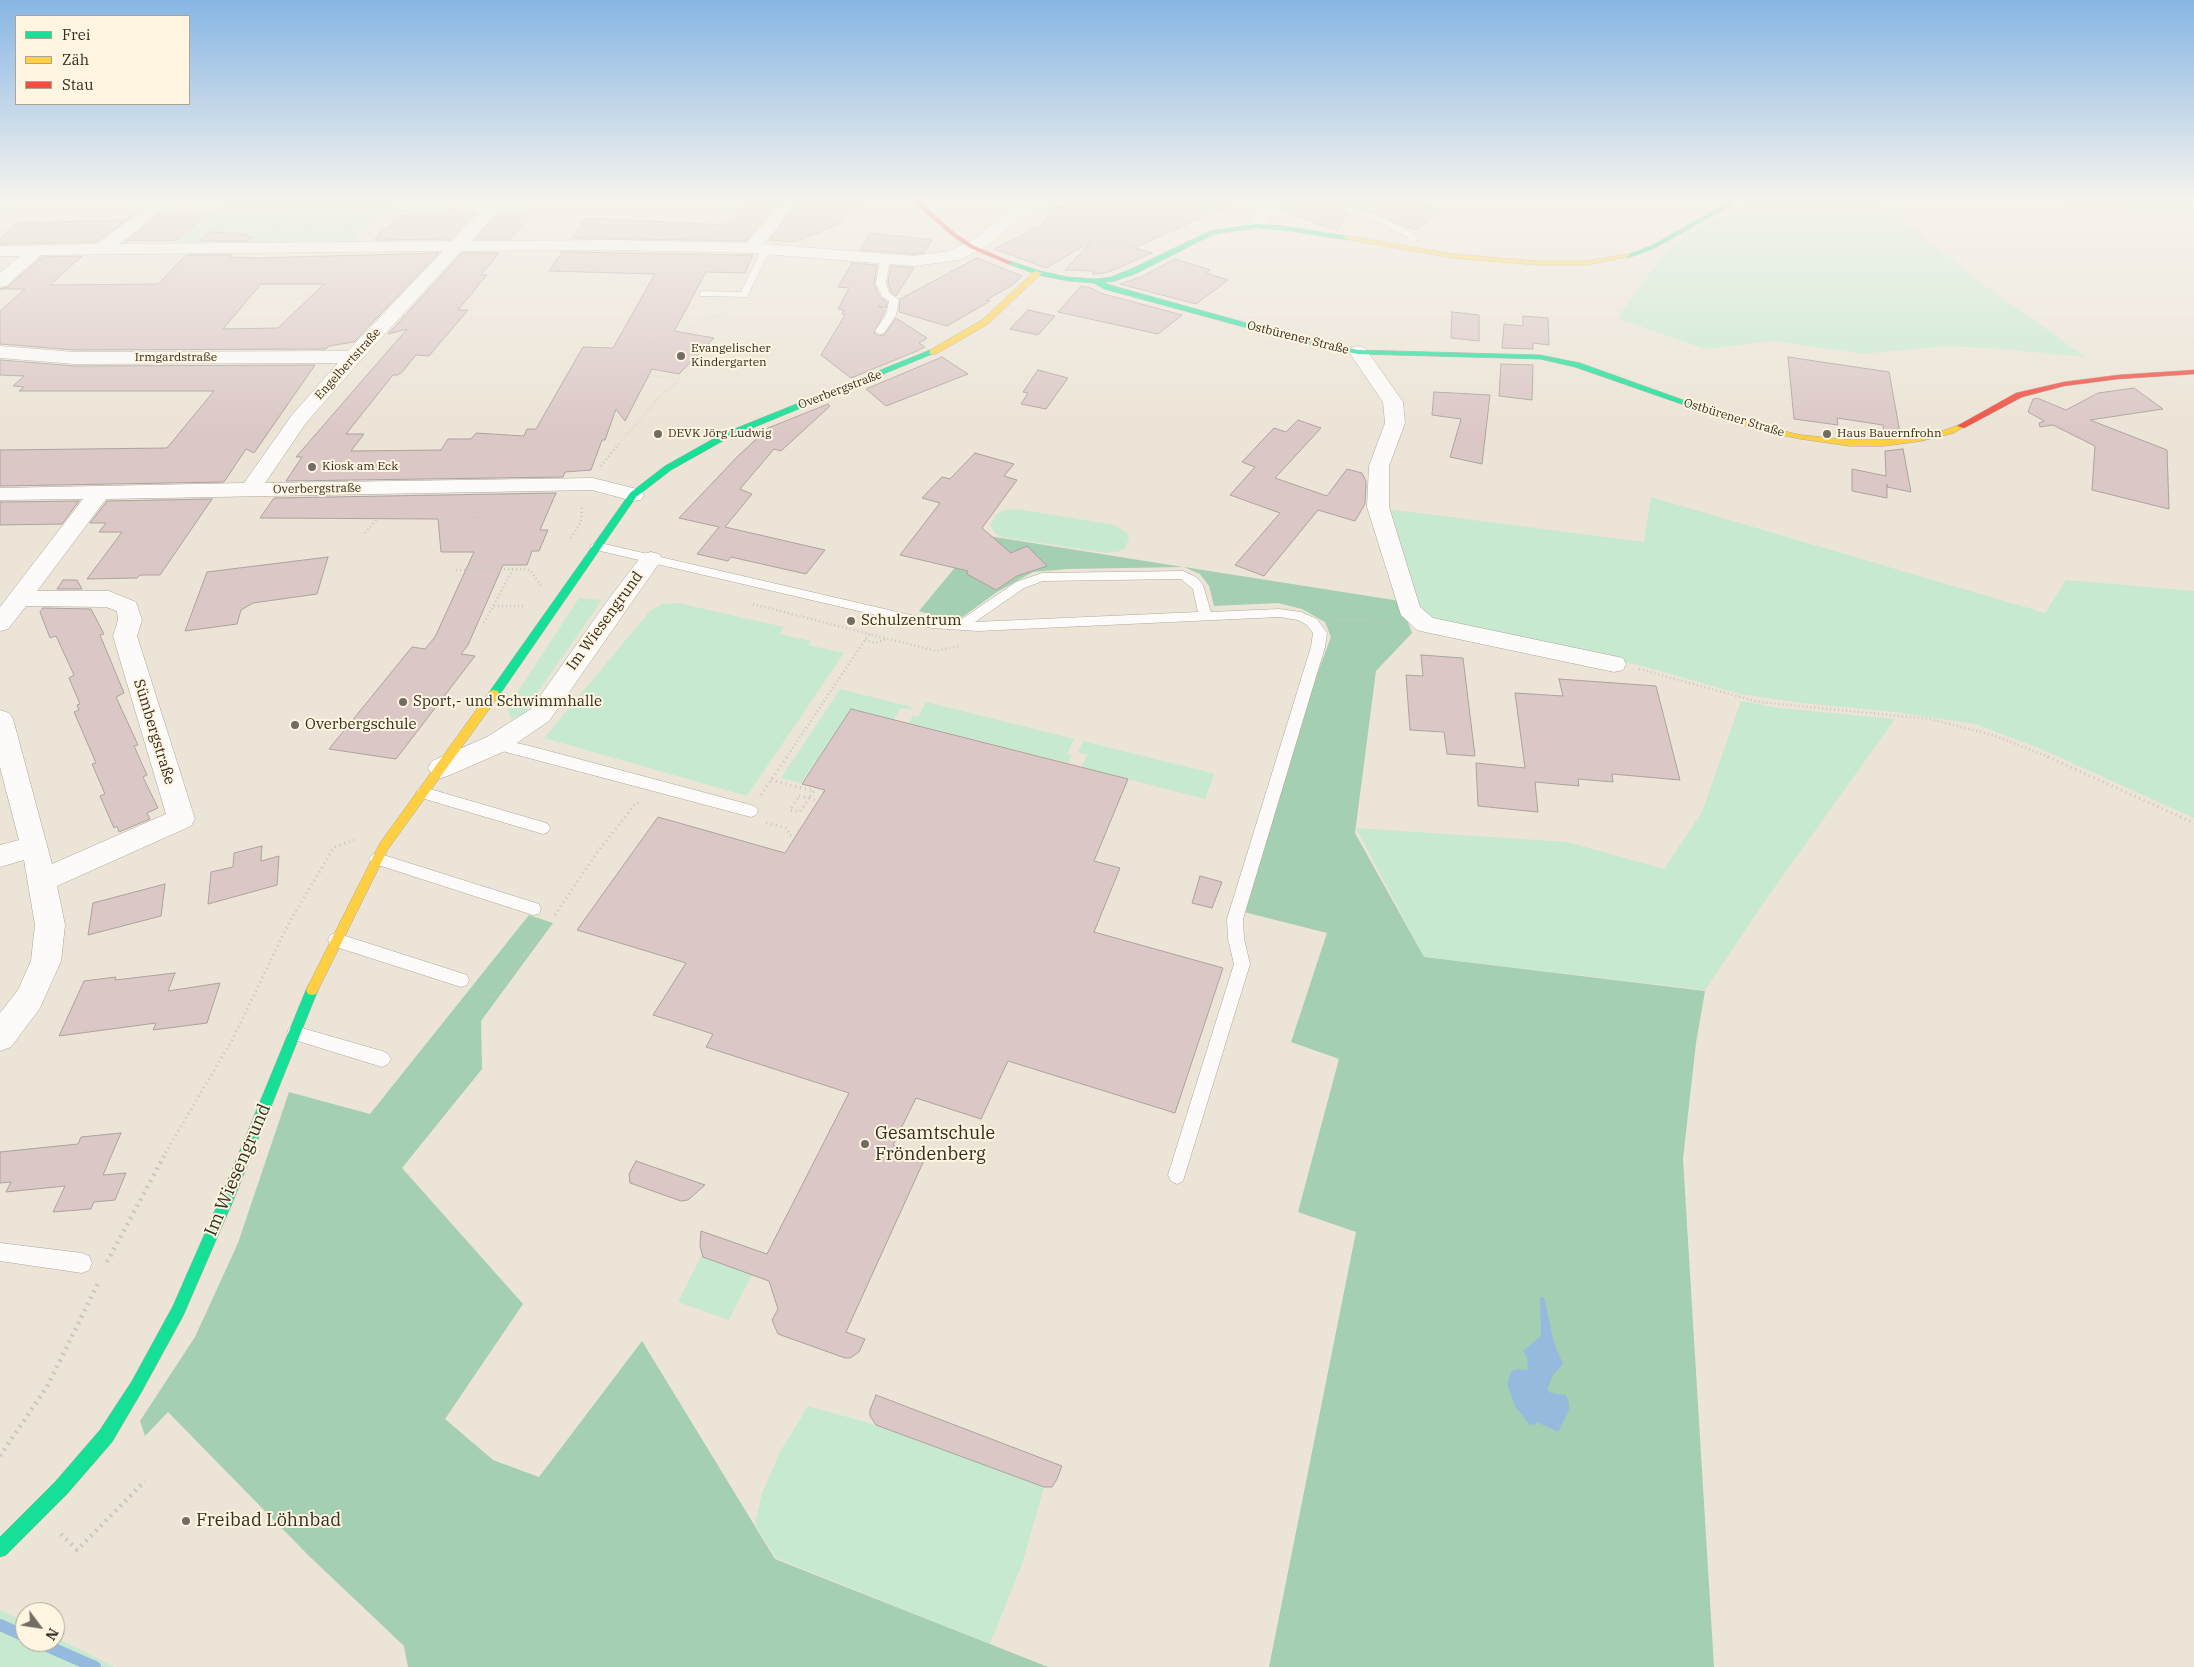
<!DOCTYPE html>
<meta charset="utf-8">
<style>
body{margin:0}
#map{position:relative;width:2194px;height:1667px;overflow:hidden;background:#ece4d6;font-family:"IBM Plex Serif",serif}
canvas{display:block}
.legend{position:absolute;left:15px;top:15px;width:175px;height:90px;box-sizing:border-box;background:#fff5e0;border:1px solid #ada594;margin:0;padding:6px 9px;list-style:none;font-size:15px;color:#312d23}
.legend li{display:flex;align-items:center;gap:10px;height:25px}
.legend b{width:25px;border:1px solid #ada594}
.north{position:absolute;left:15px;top:1602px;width:50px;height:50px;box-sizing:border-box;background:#fff5e0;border:1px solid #ada594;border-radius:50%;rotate:121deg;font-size:14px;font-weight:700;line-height:20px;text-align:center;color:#312d23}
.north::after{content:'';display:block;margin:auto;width:18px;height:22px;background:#726d62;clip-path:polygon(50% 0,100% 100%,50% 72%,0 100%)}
</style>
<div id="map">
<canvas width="2194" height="1667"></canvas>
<ul class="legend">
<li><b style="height:6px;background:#16e098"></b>Frei</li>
<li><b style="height:6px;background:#ffcf43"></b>Zäh</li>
<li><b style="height:6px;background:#f24e42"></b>Stau</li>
</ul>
<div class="north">N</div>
</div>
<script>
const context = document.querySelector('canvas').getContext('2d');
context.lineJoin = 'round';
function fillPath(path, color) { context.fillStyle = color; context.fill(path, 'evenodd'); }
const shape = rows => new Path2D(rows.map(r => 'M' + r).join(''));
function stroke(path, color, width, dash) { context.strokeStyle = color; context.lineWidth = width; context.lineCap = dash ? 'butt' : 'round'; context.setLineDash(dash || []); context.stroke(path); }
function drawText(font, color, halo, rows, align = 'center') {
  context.font = font + ' "IBM Plex Serif",serif'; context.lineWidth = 4; context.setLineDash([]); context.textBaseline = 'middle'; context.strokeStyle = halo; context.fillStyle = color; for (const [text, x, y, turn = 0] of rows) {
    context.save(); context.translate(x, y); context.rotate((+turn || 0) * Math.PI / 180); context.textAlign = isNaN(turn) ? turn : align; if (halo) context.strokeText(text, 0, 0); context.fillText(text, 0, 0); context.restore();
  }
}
const green = shape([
 [229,200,396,200,352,241,175,243],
 [1752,200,2194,200,2194,212,2084,206,1879,202,1992,291,2086,357,2002,349,1946,346,1863,354,1774,341,1705,349,1617,318,1667,250,1710,221],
 [1651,497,2045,613,2066,580,2194,591,2194,818,2039,748,1975,724,1895,712,1803,703,1740,694,1643,666,1428,622,1415,611,1380,508,1644,542],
 [1016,509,1115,525,1127,533,1129,538,1125,548,1120,551,1107,553,1002,537,995,533,990,525,996,515,1002,511],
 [579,598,602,600,535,696,525,714,511,719,507,708],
 [678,603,784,627,780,634,810,641,808,645,844,653,747,796,544,738,650,611,662,604],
 [840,689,912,707,911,710,901,708,893,720,851,710,801,783,781,778],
 [1741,701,1780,708,1895,719,1767,898,1705,990,1424,957,1356,828,1567,842,1664,869,1702,812],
 [926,702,1074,739,1067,754,1072,755,1068,763,909,723,913,715,918,717],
 [1083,741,1212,773,1214,774,1205,799,1081,767,1087,755,1078,752],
 [712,1235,763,1253,729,1320,678,1302],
 [808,1406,876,1425,1044,1487,1022,1564,990,1644,776,1558,755,1524,762,1493,780,1452],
 [0,1610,25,1622,25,1642,55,1642,55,1637,114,1667,0,1667]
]);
const forest = shape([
 [982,535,1183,567,1067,569,1033,572,997,592,961,618,941,618,919,611],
 [1184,567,1400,601,1412,633,1376,671,1355,833,1424,957,1705,991,1696,1043,1683,1159,1714,1667,1269,1667,1356,1232,1298,1212,1339,1059,1291,1042,1327,933,1244,912,1310,693,1331,637,1325,622,1302,609,1278,603,1214,606,1209,586,1200,574],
 [529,915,553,923,481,1021,482,1069,402,1168,523,1304,445,1419,493,1460,539,1477,642,1341,775,1559,1048,1667,408,1667,404,1646,308,1555,168,1412,145,1436,140,1421,195,1337,238,1243,289,1092,370,1114]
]);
const water = shape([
 [1544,1297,1554,1343,1563,1364,1553,1375,1547,1390,1551,1393,1566,1395,1569,1403,1569,1410,1558,1432,1537,1422,1534,1425,1529,1424,1515,1406,1508,1387,1508,1379,1512,1371,1519,1369,1528,1370,1527,1357,1523,1351,1541,1336,1540,1298]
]);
const stream = shape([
 [0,1625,25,1636],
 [38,1642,95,1667]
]);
const building = shape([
 [748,200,781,200,746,241,572,238,586,218,725,225,748,200],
 [801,200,866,200,839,224,795,242,769,240,801,200],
 [1072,200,1241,200,1134,248,1152,253,1109,272,1096,274,1092,274,1094,271,1065,270,1092,241,1046,268,995,249,1042,225,1054,206,1071,208,1072,200],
 [1289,200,1317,200,1347,213,1338,230,1333,229,1281,210,1289,200],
 [1338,200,1410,200,1442,210,1416,230,1338,200],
 [447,210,477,212,451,239,375,240,383,228,389,228,397,215,444,214,447,210],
 [138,211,96,242,0,244,0,239,16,223,124,220,112,231,138,211],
 [162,212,210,214,175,241,126,241,162,212],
 [498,213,530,215,511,239,475,239,498,213],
 [209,232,247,234,245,236,253,237,248,241,199,241,209,232],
 [870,233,932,240,924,253,914,254,860,250,870,233],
 [562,252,753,255,745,273,706,272,674,331,714,338,679,374,652,369,625,421,616,409,605,440,602,440,591,470,565,472,563,477,286,481,302,457,296,457,407,329,388,334,462,253,499,253,481,275,487,275,458,310,468,310,429,356,416,355,403,371,398,375,393,375,346,434,364,434,351,451,441,450,448,439,471,439,476,433,524,436,527,429,536,429,583,347,613,348,655,274,549,271,562,252],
 [439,253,354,342,329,346,326,349,75,350,0,344,0,311,25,289,0,289,7,287,42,257,82,256,50,285,158,284,186,255,232,255,229,257,256,258,439,253],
 [261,284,324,284,278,328,223,329,261,284],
 [977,258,1022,276,1011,286,986,300,990,301,947,326,899,312,900,299,977,258],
 [1175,259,1210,270,1206,273,1228,280,1196,304,1120,284,1141,277,1175,259],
 [852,263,877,265,874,284,880,297,887,302,886,308,878,306,885,311,874,333,879,336,884,335,896,318,927,338,919,343,925,347,917,351,851,378,821,355,845,315,842,314,844,310,838,309,849,288,838,287,852,263],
 [891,266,914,268,896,296,891,292,888,283,891,266],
 [1081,286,1091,288,1100,293,1182,315,1158,334,1058,312,1081,286],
 [1028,310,1055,316,1038,335,1010,329,1028,310],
 [1452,312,1479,315,1479,341,1451,338,1452,312],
 [1523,316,1548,318,1549,345,1533,343,1533,349,1502,348,1504,324,1523,326,1523,316],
 [942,357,968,374,886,406,866,389,942,357],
 [1788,357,1889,372,1900,433,1884,435,1883,425,1837,418,1838,425,1794,419,1788,357],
 [0,360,75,366,315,365,254,453,246,449,224,482,0,486,0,450,167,448,214,391,19,391,24,387,13,386,24,376,0,375,0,360],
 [1501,364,1533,365,1532,400,1499,396,1501,364],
 [1038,370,1068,378,1046,409,1021,404,1028,393,1023,392,1038,370],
 [2134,388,2163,409,2090,420,2167,450,2169,509,2092,490,2095,446,2053,425,2040,427,2039,423,2044,421,2028,412,2033,399,2037,398,2066,410,2098,393,2134,388],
 [1434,392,1490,395,1482,464,1450,457,1461,419,1432,415,1434,392],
 [828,404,830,406,781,451,774,449,740,489,752,494,725,527,825,550,806,574,731,557,728,561,697,554,719,527,679,518,737,457,768,428,828,404],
 [1298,420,1321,428,1275,478,1327,496,1347,469,1362,473,1366,481,1365,504,1355,521,1318,510,1264,576,1235,565,1280,513,1230,495,1255,467,1242,462,1274,428,1286,432,1298,420],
 [1903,449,1911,492,1887,487,1887,484,1887,498,1852,491,1852,469,1886,476,1885,451,1903,449],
 [975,453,1014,464,1004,476,1017,480,982,528,1011,553,1027,546,1047,566,1017,576,996,590,967,574,968,571,900,555,940,503,922,498,942,477,950,479,975,453],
 [556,493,540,530,548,530,539,551,532,551,527,565,503,565,468,645,461,654,475,656,396,759,329,749,412,647,425,649,435,637,474,552,441,552,438,519,260,518,274,498,556,493],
 [212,499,160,575,140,575,137,578,87,579,122,532,99,532,106,523,90,523,107,501,212,499],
 [79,501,62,524,0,525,0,502,79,501],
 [328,557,317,594,253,603,241,610,237,624,185,631,207,572,328,557],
 [63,580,77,580,82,589,57,589,63,580],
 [43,608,91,609,104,634,100,635,124,693,116,697,138,745,134,746,147,775,143,777,158,808,147,813,150,819,119,832,117,826,114,828,100,796,105,794,92,764,96,763,74,712,79,710,77,705,80,704,69,678,74,675,56,636,50,638,40,612,43,608],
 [1421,655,1463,658,1475,756,1447,754,1444,732,1410,730,1406,675,1423,676,1421,655],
 [1559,679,1656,686,1680,780,1612,774,1613,782,1578,779,1579,786,1535,782,1538,812,1478,806,1476,763,1525,768,1515,693,1563,696,1559,679],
 [851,709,1128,779,1094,861,1120,868,1094,932,1223,968,1175,1113,1008,1061,981,1119,916,1098,893,1145,926,1156,846,1332,865,1339,859,1352,850,1358,845,1358,778,1334,772,1320,778,1309,769,1281,703,1257,700,1246,701,1231,767,1254,849,1093,706,1047,713,1034,653,1015,686,963,577,930,658,817,785,853,825,790,802,784,851,709],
 [262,846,261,861,279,856,277,885,208,904,211,872,233,867,234,853,262,846],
 [1200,876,1222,882,1212,908,1192,903,1200,876],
 [165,884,161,916,88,935,93,903,165,884],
 [175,973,168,991,220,983,207,1023,153,1030,156,1023,59,1036,84,981,116,977,115,980,175,973],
 [121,1133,103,1175,126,1173,115,1200,94,1202,91,1209,53,1212,65,1186,6,1192,11,1182,0,1183,0,1152,78,1144,81,1137,121,1133],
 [636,1161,705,1185,688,1200,681,1201,630,1183,629,1174,636,1161],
 [876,1395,1062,1466,1057,1479,1052,1487,1044,1487,876,1425,870,1416,870,1410,876,1395]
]);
const pathFar3 = shape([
 [248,200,262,201],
 [333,200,354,202,349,207],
 [310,201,331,202],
 [306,204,327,205],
 [302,207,361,211],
 [298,212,319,213],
 [322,212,338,213],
 [294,215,315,216],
 [318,215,335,216],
 [289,218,312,220],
 [314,218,334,200],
 [285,222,308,223],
 [311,222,347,224],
 [279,227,311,200],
 [345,227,374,200],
 [214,228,248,200],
 [253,228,286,200],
 [303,228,314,218,351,221],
 [651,349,660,332,676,331,689,306],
 [618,445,655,402,679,379,639,374,642,363,651,350,692,327,726,312]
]);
const pathFar2 = shape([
 [601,466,619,444],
 [480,505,475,515,476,518,499,518],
 [441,518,476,518],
 [365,533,386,509],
 [571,538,581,522,582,505],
 [456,570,525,569,531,571,541,586],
 [753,604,869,634],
 [494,606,526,606],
 [1335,619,1388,622],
 [484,623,513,569],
 [865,640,875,643,886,639],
 [1639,669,1759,702,1931,719,1993,735,2051,758],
 [786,758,869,634,936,651,959,646]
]);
const pathFar1 = shape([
 [2048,757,2194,823],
 [771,780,814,791,809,798],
 [761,795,787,757],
 [799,796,809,798,800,812,790,810,799,796],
 [809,798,818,801,842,799,853,802],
 [766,823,787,828,789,835,796,836],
 [555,915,596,854,636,803,639,803],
 [479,992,492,997,545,928],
 [163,1157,232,1040,290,921,334,847,356,839]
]);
const path = shape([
 [107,1262,164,1156],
 [0,1456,48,1385,99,1281],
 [61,1534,77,1550,145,1481]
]);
const lane = shape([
 [8,200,17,200,0,215,0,207,8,200],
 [1319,200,1332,200,1384,218,1413,233,1419,240,1411,242,1407,237,1378,222,1319,200],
 [762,248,770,250,747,297,700,296,700,292,703,291,741,292,762,248],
 [885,257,890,260,886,283,889,293,899,300,896,315,884,333,880,334,875,331,886,315,889,301,882,296,876,283,880,260,885,257],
 [596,542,932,620,959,621,1016,582,1042,573,1183,571,1196,577,1203,585,1211,612,1279,609,1301,612,1317,619,1327,633,1325,647,1243,919,1244,939,1250,964,1183,1181,1177,1184,1171,1181,1168,1175,1234,964,1228,939,1227,919,1311,647,1313,633,1307,625,1298,620,1279,617,978,631,932,628,592,549,590,546,596,542],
 [1181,579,1193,589,1198,612,975,622,1024,588,1043,581,1181,579],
 [496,739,526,745,751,805,756,807,758,811,756,815,751,817,491,748,489,744,491,740,496,739],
 [423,787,543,822,548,824,550,828,548,832,543,834,418,797,416,793,418,789,423,787],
 [377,853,539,904,541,909,539,914,533,915,372,863,369,859,372,855,377,853],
 [336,933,461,973,467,975,469,980,467,985,461,987,330,945,328,940,330,935,336,933],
 [295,1026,382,1051,388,1054,391,1059,388,1064,382,1067,295,1040,289,1038,287,1033,289,1028,295,1026],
 [0,1243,82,1253,89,1256,92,1263,89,1270,82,1273,0,1261,0,1243]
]);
const street = shape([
 [156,200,174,200,119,244,452,241,491,200,508,200,471,241,616,240,747,243,783,200,799,200,764,244,914,256,949,251,976,238,1005,213,1034,200,1055,200,1053,203,1017,219,988,246,959,260,914,266,752,253,616,250,461,251,360,361,306,423,265,483,593,478,641,490,644,495,641,500,633,501,592,490,106,499,37,591,109,591,136,602,142,620,137,636,195,819,191,826,57,886,65,925,61,961,40,1008,11,1047,0,1051,0,1013,18,990,31,961,35,925,24,860,0,867,0,845,19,840,0,767,0,710,9,713,13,719,52,864,166,814,113,636,118,620,117,611,106,607,26,606,8,629,0,631,0,607,83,499,0,500,0,488,244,483,292,415,338,363,75,364,0,358,0,346,75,352,348,351,443,251,41,255,6,286,0,287,0,273,20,256,0,256,0,246,97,244,156,200],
 [1270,200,1287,200,1261,229,1249,229,1247,226,1249,223,1270,200],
 [1358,346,1365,348,1403,402,1405,423,1389,466,1389,507,1420,607,1433,618,1623,658,1626,664,1623,670,1614,672,1425,632,1417,630,1401,615,1367,507,1369,466,1385,423,1383,402,1349,352,1351,348,1358,346],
 [651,552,659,554,662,559,549,721,505,751,450,775,441,778,432,775,428,768,432,761,487,737,531,709,608,600,643,554,651,552]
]);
const fast = shape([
 [1732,200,1740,200,1655,248,1628,258,1625,256,1651,246,1732,200],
 [1255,224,1283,226,1347,236,1350,238,1347,240,1283,230,1255,228,1214,234,1137,273,1115,281,1104,282,1110,285,1304,339,1358,350,1540,355,1580,363,1697,405,1690,407,1575,367,1540,359,1358,354,1303,343,1104,289,1094,283,1068,281,1038,275,1006,263,1010,261,1040,271,1068,277,1096,279,1111,277,1131,269,1210,231,1255,224],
 [930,350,937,352,728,438,671,470,636,497,498,697,490,697,489,694,490,691,630,493,665,466,722,434,930,350],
 [312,985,316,986,318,990,233,1201,183,1316,142,1391,112,1442,67,1494,6,1555,0,1557,0,1537,55,1482,100,1430,132,1381,173,1306,220,1199,306,990,308,986,312,985]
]);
const slow = shape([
 [1347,236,1453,254,1538,261,1586,261,1628,254,1631,256,1586,265,1538,265,1453,258,1345,239,1344,238,1347,236],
 [1035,271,1042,273,988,324,936,354,930,354,930,350,982,320,1035,271],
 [1690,403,1696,403,1765,427,1801,435,1850,440,1884,440,1921,437,1948,429,1961,424,1965,426,1954,433,1921,441,1884,446,1850,446,1801,439,1760,431,1690,407,1690,403],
 [494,690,498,691,499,694,498,697,388,849,316,994,312,995,308,994,306,990,380,843,490,691,494,690]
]);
const jam = shape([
 [911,200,918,200,955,233,974,246,1014,263,1008,264,970,248,951,235,911,200],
 [2194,370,2194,374,2118,379,2064,386,2022,397,1964,428,1957,426,2016,393,2064,382,2118,375,2194,370]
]);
const markers = [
 [681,356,5,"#726d62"],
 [658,434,5,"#726d62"],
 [1827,434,5,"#726d62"],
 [312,467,5,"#726d62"],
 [851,621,5,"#726d62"],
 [403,702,5,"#726d62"],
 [295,725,5,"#726d62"],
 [865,1144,5,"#726d62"],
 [186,1521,5,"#726d62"]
];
const farStreetnames = [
 ["Ostbürener Straße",1298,338,14],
 ["Irmgardstraße",176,358],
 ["Engelbertstraße",348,364,-48],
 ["Overbergstraße",840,390,-21],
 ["Ostbürener Straße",1734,418,17],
 ["Overbergstraße",317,489,-1]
];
const farPoinames = [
 ["Evangelischer",691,349],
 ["Kindergarten",691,363],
 ["DEVK Jörg Ludwig",668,434],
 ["Haus Bauernfrohn",1837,434],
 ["Kiosk am Eck",322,467]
];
const streetNames = [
 ["Im Wiesengrund",605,621,-54],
 ["Sümbergstraße",154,732,73]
];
const poiNames = [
 ["Schulzentrum",861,621],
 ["Sport,- und Schwimmhalle",413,702],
 ["Overbergschule",305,725]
];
const nearPoinames = [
 ["Gesamtschule",875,1134],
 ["Fröndenberg",875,1155],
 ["Freibad Löhnbad",196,1521]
];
const nearStreetnames = [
 ["Im Wiesengrund",238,1170,-67]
];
fillPath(green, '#c7e9d0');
fillPath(forest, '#a4cfb3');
fillPath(water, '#96badd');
stroke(stream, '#96badd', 12);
fillPath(building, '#dbc7c6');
stroke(building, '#aba39e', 1);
stroke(lane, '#ada79c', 1);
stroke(street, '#ada79c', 1);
stroke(fast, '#ada79c', 1);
stroke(slow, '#ada79c', 1);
stroke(jam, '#ada79c', 1);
stroke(pathFar3, '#c9c7c2', 2, [0.5, 2.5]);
stroke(pathFar2, '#c9c7c2', 2.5, [1, 3]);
stroke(pathFar1, '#c9c7c2', 3, [1, 4]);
stroke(path, '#c9c7c2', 4.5, [2, 5]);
fillPath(lane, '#fcfbf9');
fillPath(street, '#fcfbf9');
fillPath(fast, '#16e098');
fillPath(slow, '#ffcf43');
fillPath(jam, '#f24e42');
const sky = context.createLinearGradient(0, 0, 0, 433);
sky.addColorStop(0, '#87b6e4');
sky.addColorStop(0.46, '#f6f3ed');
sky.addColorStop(1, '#f6f3ed00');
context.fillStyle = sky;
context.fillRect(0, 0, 2194, 433);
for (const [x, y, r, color] of markers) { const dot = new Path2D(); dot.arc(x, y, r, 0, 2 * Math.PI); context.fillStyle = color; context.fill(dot); stroke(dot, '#fff5e0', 2); }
drawText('12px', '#312d23', '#fff5e0', farStreetnames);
drawText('12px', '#312d23', '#fff5e0', farPoinames, 'left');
drawText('15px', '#312d23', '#fff5e0', streetNames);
drawText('15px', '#312d23', '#fff5e0', poiNames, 'left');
drawText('18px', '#312d23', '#fff5e0', nearPoinames, 'left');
drawText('18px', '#312d23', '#fff5e0', nearStreetnames);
</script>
